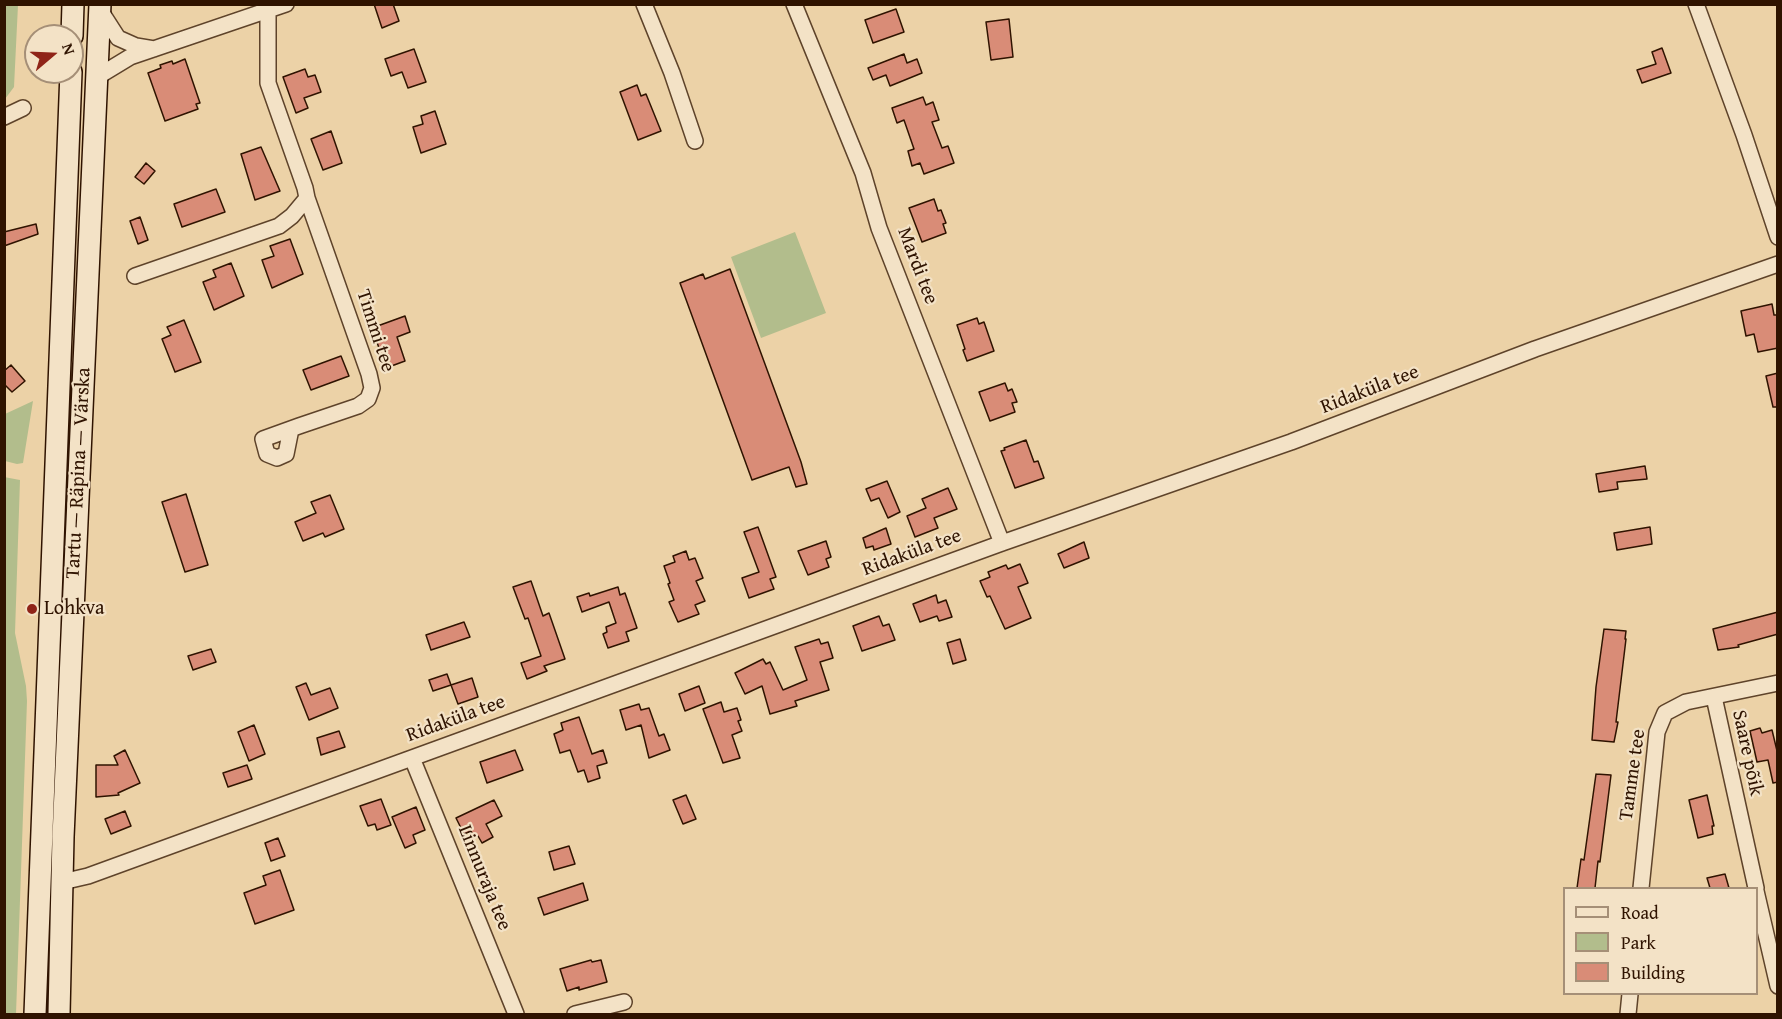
<!DOCTYPE html>
<meta charset="utf-8">
<style>
body{margin:0}
#map{position:relative;width:1782px;height:1019px;overflow:hidden;background:#ecd2a7;font-family:"Gentium Book Plus",serif}
canvas{display:block}
.frame{position:absolute;inset:0;border:6px solid #2f1300;pointer-events:none}
.legend{position:absolute;left:1563px;top:887px;width:195px;height:108px;box-sizing:border-box;background:#f3e2c6;border:2px solid #a58f77;margin:0;padding:8px 10px;list-style:none;font-size:18px;color:#2f1300}
.legend li{display:flex;align-items:center;gap:12px;height:30px}
.legend b{width:30px;border:2px solid #a58f77}
.north{position:absolute;left:24px;top:24px;width:60px;height:60px;box-sizing:border-box;background:#f3e2c6;border:2px solid #a58f77;border-radius:50%;rotate:71deg;font-size:16px;font-weight:700;line-height:24px;text-align:center;color:#2f1300}
.north::after{content:'';display:block;margin:auto;width:21px;height:27px;background:#8f2418;clip-path:polygon(50% 0,100% 100%,50% 72%,0 100%)}
</style>
<div id="map">
<canvas width="1782" height="1019"></canvas>
<div class="frame"></div>
<ul class="legend">
<li><b style="height:8px;background:#f3e2c6"></b>Road</li>
<li><b style="height:16px;background:#b2bd8c"></b>Park</li>
<li><b style="height:16px;background:#d98c77"></b>Building</li>
</ul>
<div class="north">N</div>
</div>
<script>
const context = document.querySelector('canvas').getContext('2d');
context.lineJoin = 'round';
function fillPath(path, color) { context.fillStyle = color; context.fill(path, 'evenodd'); }
const shape = rows => new Path2D(rows.map(r => 'M' + r).join(''));
function stroke(path, color, width, dash) { context.strokeStyle = color; context.lineWidth = width; context.lineCap = dash ? 'butt' : 'round'; context.setLineDash(dash || []); context.stroke(path); }
function drawText(font, color, halo, rows, align = 'center') {
  context.font = font + ' "Gentium Book Plus",serif'; context.lineWidth = 4.5; context.setLineDash([]); context.textBaseline = 'middle'; context.strokeStyle = halo; context.fillStyle = color; for (const [text, x, y, turn = 0] of rows) {
    context.save(); context.translate(x, y); context.rotate((+turn || 0) * Math.PI / 180); context.textAlign = isNaN(turn) ? turn : align; if (halo) context.strokeText(text, 0, 0); context.fillText(text, 0, 0); context.restore();
  }
}
const green = shape([
 [5,4,18,5,14,87,5,99],
 [795,232,826,313,761,338,731,257],
 [33,401,23,463,17,464,5,461,5,414],
 [4,477,20,480,15,633,26,686,27,701,16,1014,4,1014]
]);
const building = shape([
 [374,4,393,4,399,21,382,28,374,4],
 [896,9,904,32,873,43,865,20,896,9],
 [1009,19,1013,57,991,60,986,22,1009,19],
 [1662,48,1671,73,1642,83,1637,70,1656,64,1652,52,1662,48],
 [414,49,426,82,408,88,402,72,391,76,385,59,414,49],
 [904,54,907,63,917,59,922,73,890,86,886,75,873,80,868,68,904,54],
 [185,59,200,103,196,104,198,109,165,121,148,73,161,68,160,65,172,61,173,64,185,59],
 [305,69,308,77,315,75,321,92,304,98,308,108,296,113,283,77,305,69],
 [637,85,641,96,646,94,661,131,638,140,620,92,637,85],
 [923,97,926,105,933,102,939,120,932,122,942,148,948,146,954,163,924,174,920,163,912,166,908,151,914,149,904,120,897,123,892,108,923,97],
 [435,111,446,144,421,153,413,127,423,124,421,116,435,111],
 [331,131,342,163,323,170,311,139,331,131],
 [261,147,280,191,255,200,241,154,261,147],
 [146,163,155,171,144,184,135,177,146,163],
 [216,189,225,212,182,227,174,204,216,189],
 [934,199,938,211,941,210,946,223,943,224,946,233,922,242,909,208,934,199],
 [140,217,148,240,138,244,130,221,140,217],
 [36,224,38,234,4,246,4,232,36,224],
 [290,239,303,274,272,288,262,260,274,256,270,246,290,239],
 [231,263,244,296,214,310,203,282,216,277,213,270,231,263],
 [730,269,801,462,807,484,796,487,789,467,752,480,680,283,703,274,705,279,730,269],
 [1772,304,1774,315,1778,315,1778,348,1758,352,1754,334,1746,336,1741,311,1772,304],
 [405,316,410,332,397,337,405,361,386,368,372,328,405,316],
 [977,318,979,324,984,322,994,351,967,361,963,350,965,349,957,325,977,318],
 [184,320,201,362,175,372,162,339,171,335,167,327,184,320],
 [341,356,349,376,311,390,303,370,341,356],
 [11,365,25,381,12,392,4,384,4,371,11,365],
 [1778,373,1778,407,1773,407,1766,376,1778,373],
 [1005,383,1008,391,1012,389,1017,402,1012,403,1015,412,990,421,979,392,1005,383],
 [1026,440,1034,462,1038,461,1044,478,1015,488,1001,451,1005,450,1004,448,1026,440],
 [1645,466,1647,479,1617,482,1618,489,1599,492,1596,474,1645,466],
 [887,481,900,512,888,518,879,498,871,501,866,489,887,481],
 [948,488,957,509,934,518,938,528,915,537,907,516,926,508,922,499,948,488],
 [186,494,208,565,185,572,162,502,186,494],
 [330,495,344,529,325,537,323,533,303,541,295,522,316,513,311,502,330,495],
 [758,527,776,577,770,579,774,589,749,598,742,578,759,572,744,532,758,527],
 [1650,527,1652,544,1617,550,1614,533,1650,527],
 [886,528,891,544,874,550,873,546,866,548,863,538,886,528],
 [826,541,831,557,826,559,829,567,808,575,798,551,826,541],
 [1084,542,1089,558,1064,568,1058,554,1084,542],
 [686,551,689,560,695,558,703,578,696,581,705,601,695,605,699,614,678,622,669,602,674,600,668,584,670,583,664,566,675,562,673,556,686,551],
 [1020,564,1028,583,1018,587,1031,618,1005,629,990,596,987,597,980,581,990,577,988,572,1006,565,1008,569,1020,564],
 [531,581,543,616,549,613,565,659,544,666,547,671,527,679,521,663,541,656,528,618,525,619,513,587,531,581],
 [618,587,620,595,625,593,637,628,626,632,629,641,608,648,603,634,607,632,606,627,616,623,609,602,582,612,577,597,589,593,590,596,618,587],
 [936,595,938,603,946,600,952,617,939,621,937,616,920,622,913,604,936,595],
 [1778,612,1778,634,1738,645,1739,647,1718,650,1713,629,1778,612],
 [879,616,883,626,889,624,895,640,862,651,853,626,879,616],
 [464,622,470,637,431,650,426,635,464,622],
 [1604,629,1626,631,1625,639,1626,639,1616,722,1618,722,1614,742,1592,740,1596,687,1604,629],
 [819,639,821,644,828,642,833,658,820,662,829,690,795,701,797,706,770,714,762,686,745,694,735,673,763,659,766,664,770,662,783,690,807,680,795,647,819,639],
 [960,639,966,660,953,664,947,643,960,639],
 [211,649,216,662,193,670,188,656,211,649],
 [447,674,451,685,433,691,429,680,447,674],
 [472,678,478,697,458,704,451,685,472,678],
 [306,683,311,695,330,688,338,708,309,720,296,687,306,683],
 [699,686,705,703,685,711,679,694,699,686],
 [721,702,724,712,737,708,741,720,738,721,742,731,732,735,740,758,723,763,703,709,721,702],
 [639,704,641,710,649,708,659,736,664,734,670,750,649,758,641,725,626,730,620,710,639,704],
 [579,717,592,754,603,750,607,763,597,766,600,778,588,782,584,770,578,772,570,750,560,753,554,734,563,730,561,723,579,717],
 [254,725,265,754,249,761,238,732,254,725],
 [1760,728,1762,733,1772,730,1778,755,1778,782,1773,783,1768,760,1757,762,1750,731,1760,728],
 [339,731,345,747,321,755,317,738,339,731],
 [125,750,140,783,118,793,119,795,96,797,96,765,118,765,114,756,125,750],
 [515,750,523,770,487,783,480,762,515,750],
 [247,765,252,779,228,787,223,773,247,765],
 [1596,774,1611,775,1600,862,1598,861,1595,888,1577,888,1581,859,1584,860,1596,774],
 [686,795,696,819,683,824,673,800,686,795],
 [1707,795,1714,826,1712,826,1713,834,1698,838,1689,800,1707,795],
 [381,799,391,825,377,830,375,824,368,826,360,806,381,799],
 [494,800,502,816,486,824,493,837,482,843,478,836,474,837,471,831,464,834,456,818,494,800],
 [416,807,425,830,413,835,416,843,405,848,392,817,416,807],
 [125,811,131,826,111,834,105,819,125,811],
 [278,838,285,856,271,861,265,843,278,838],
 [569,846,575,864,554,870,549,852,569,846],
 [280,870,294,910,255,924,244,893,266,885,263,876,280,870],
 [1725,874,1729,888,1710,888,1707,878,1725,874],
 [583,883,588,900,544,915,538,898,583,883],
 [591,960,592,962,601,960,607,982,579,990,579,987,567,991,560,969,591,960]
]);
const street = shape([
 [644,4,672,73,695,141],
 [794,4,863,173,879,228,1002,543],
 [1696,4,1744,135,1778,237],
 [100,10,118,38,136,46,154,49],
 [97,77,130,57,286,4],
 [4,117,23,108],
 [135,276,279,226,292,216,307,198,305,188,268,83,268,11],
 [291,429,286,454,277,458,267,454,263,439,299,426,358,406,368,399,372,388,369,374,307,198],
 [1714,697,1756,888],
 [412,758,516,1014],
 [62,882,88,876,1002,543,1291,442,1535,349,1778,264],
 [1641,888,1657,732,1665,713,1686,702,1778,683],
 [1756,891,1778,986],
 [575,1014,624,1002],
 [1628,1014,1630,994]
]);
const secondary = shape([
 [72,36,73,4],
 [35,1014,71,72],
 [59,1014,63,837,100,4]
]);
const markers = [
 [32,609,6,"#8f2418"]
];
const streetNames = [
 ["Mardi tee",917,266,69],
 ["Timmi tee",375,331,72],
 ["Ridaküla tee",1370,390,-21],
 ["Tartu — Räpina — Värska",79,473,-87],
 ["Ridaküla tee",912,553,-20],
 ["Ridaküla tee",456,719,-20],
 ["Saare põik",1747,753,78],
 ["Tamme tee",1633,775,-82],
 ["Linnuraja tee",484,878,68]
];
const poiNames = [
 ["Lohkva",44,609]
];
fillPath(green, '#b2bd8c');
fillPath(building, '#d98c77');
stroke(building, '#2f1300', 1.5);
stroke(street, '#5e432a', 18);
stroke(secondary, '#2f1300', 24);
stroke(street, '#f3e2c6', 15);
stroke(secondary, '#f3e2c6', 21);
for (const [x, y, r, color] of markers) { const dot = new Path2D(); dot.arc(x, y, r, 0, 2 * Math.PI); context.fillStyle = color; context.fill(dot); stroke(dot, '#f3e2c6', 2); }
drawText('20px', '#2f1300', '#f3e2c6', streetNames);
drawText('20px', '#2f1300', '#f3e2c6', poiNames, 'left');
</script>
